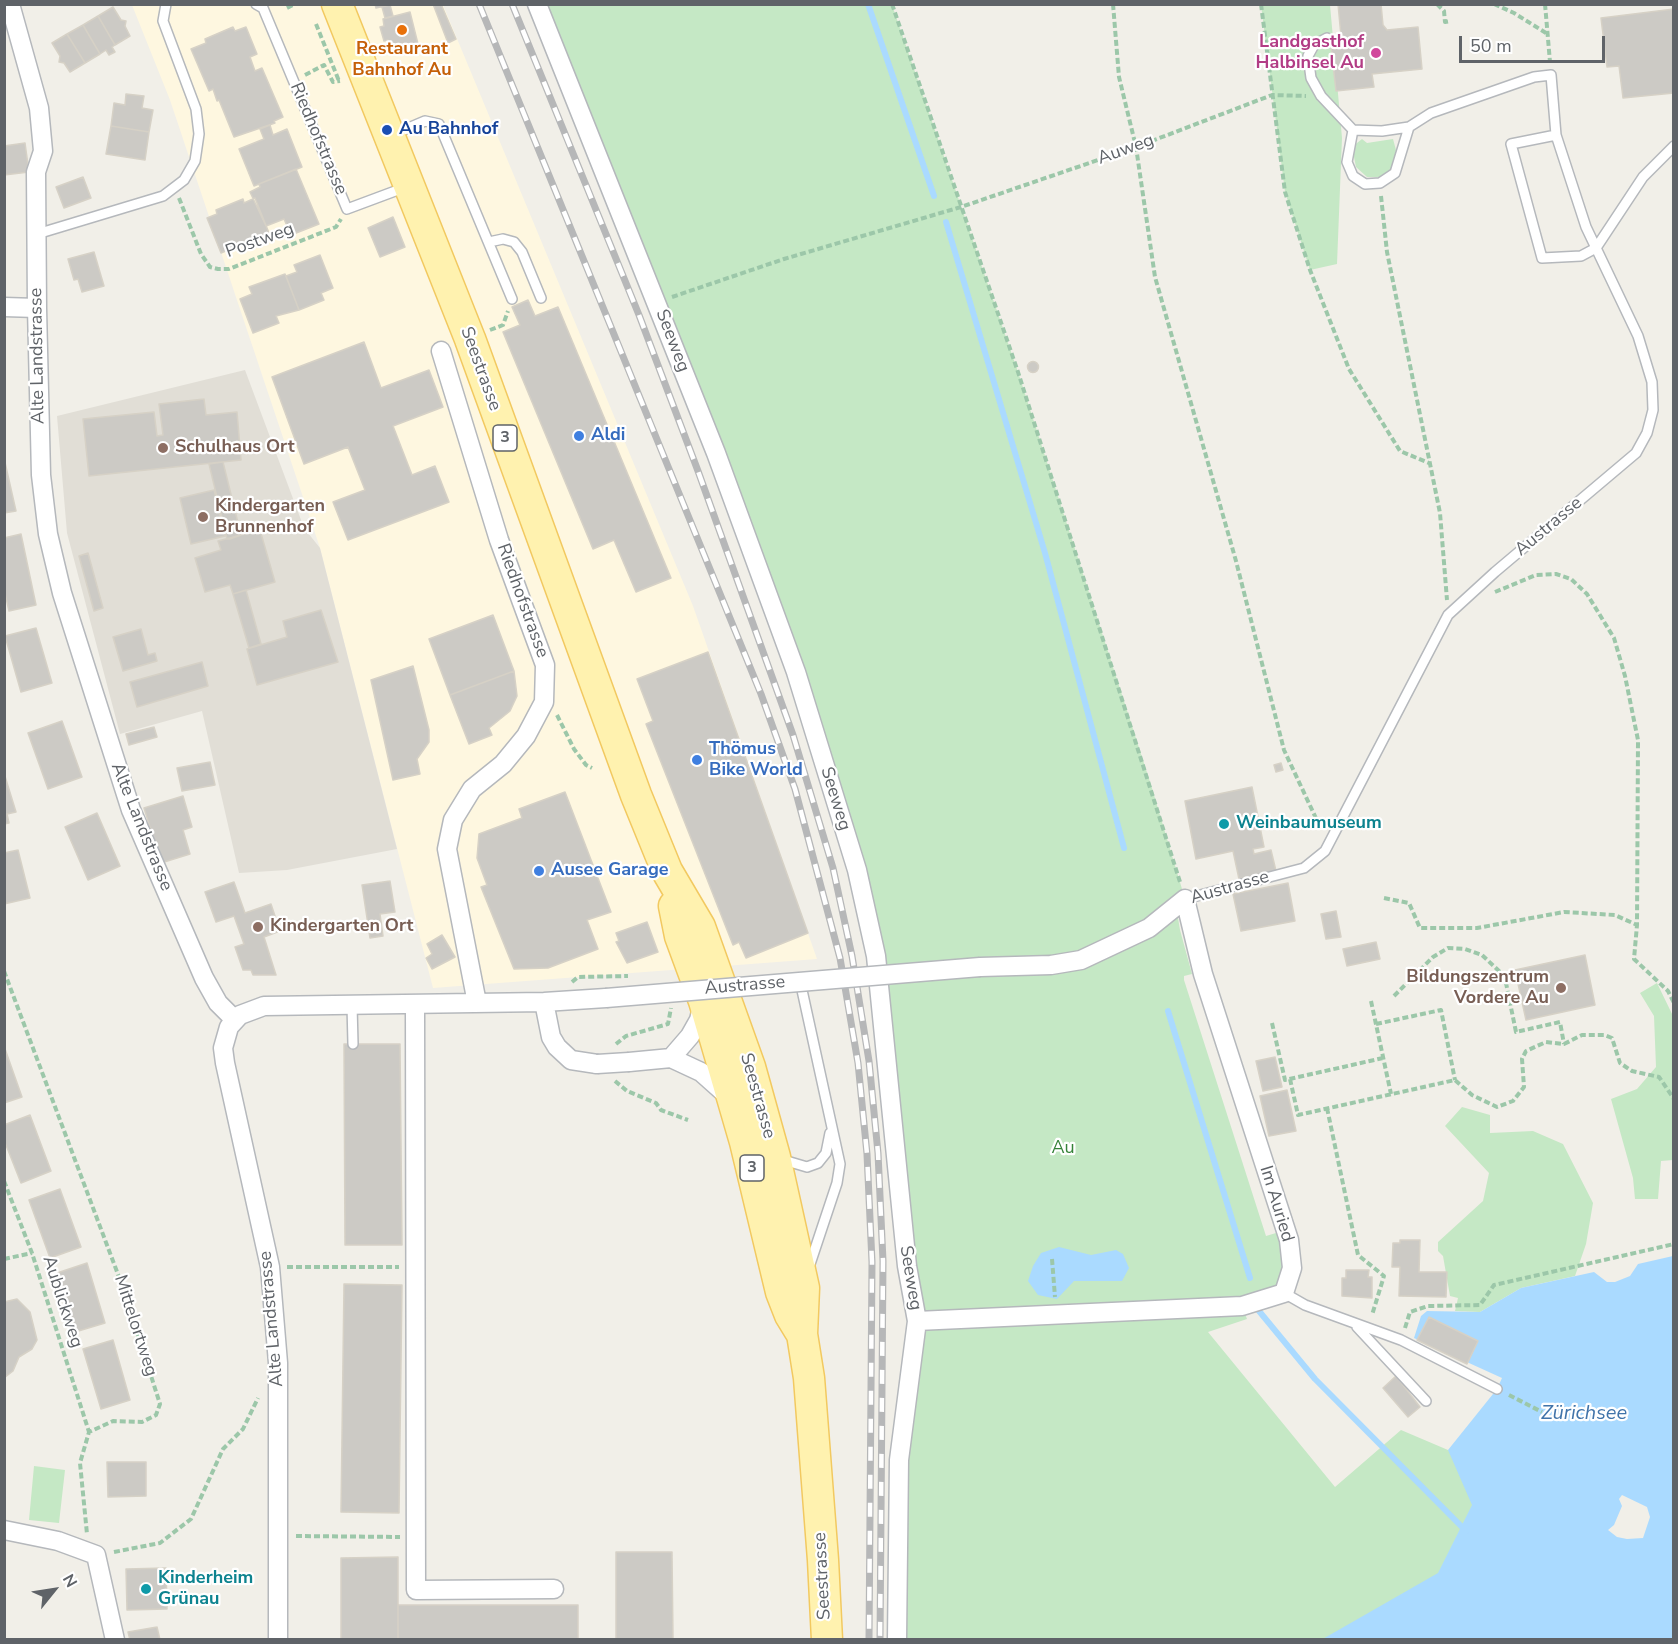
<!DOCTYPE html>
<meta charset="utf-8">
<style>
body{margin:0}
#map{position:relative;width:1678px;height:1644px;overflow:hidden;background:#f1efe8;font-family:"Nunito Sans",sans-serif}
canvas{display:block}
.frame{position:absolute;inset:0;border:6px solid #5f6368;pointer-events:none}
.north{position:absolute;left:24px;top:1560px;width:60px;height:60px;-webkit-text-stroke:4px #fff;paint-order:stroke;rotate:60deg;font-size:16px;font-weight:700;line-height:24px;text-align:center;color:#5f6368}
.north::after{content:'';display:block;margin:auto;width:21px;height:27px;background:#5f6368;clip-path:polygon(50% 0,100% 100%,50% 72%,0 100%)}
.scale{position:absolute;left:1459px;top:36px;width:146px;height:27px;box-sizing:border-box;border:3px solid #5f6368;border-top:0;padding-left:8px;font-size:18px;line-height:21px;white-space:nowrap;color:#5f6368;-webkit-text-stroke:4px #fff;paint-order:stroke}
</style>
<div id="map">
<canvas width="1678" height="1644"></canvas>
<div class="frame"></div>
<div class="north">N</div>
<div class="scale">50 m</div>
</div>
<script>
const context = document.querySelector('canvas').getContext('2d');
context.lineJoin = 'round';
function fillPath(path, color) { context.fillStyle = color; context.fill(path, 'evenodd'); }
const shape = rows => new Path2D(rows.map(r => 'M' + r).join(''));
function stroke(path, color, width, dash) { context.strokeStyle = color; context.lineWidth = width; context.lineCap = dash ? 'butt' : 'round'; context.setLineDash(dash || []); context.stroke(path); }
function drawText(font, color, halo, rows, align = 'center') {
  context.font = font + ' "Nunito Sans",sans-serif'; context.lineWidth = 4.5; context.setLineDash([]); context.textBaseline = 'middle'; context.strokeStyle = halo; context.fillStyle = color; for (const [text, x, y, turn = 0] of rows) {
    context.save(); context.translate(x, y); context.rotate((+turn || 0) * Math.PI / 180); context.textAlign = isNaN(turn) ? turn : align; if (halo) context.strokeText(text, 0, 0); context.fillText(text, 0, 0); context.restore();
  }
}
const commercial = shape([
 [132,5,443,5,693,606,817,959,433,988,320,548,170,100]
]);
const education = shape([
 [245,370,304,528,320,548,397,849,287,870,239,873,202,711,120,734,67,533,57,416]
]);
const green = shape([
 [537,5,892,5,1018,372,1151,785,1185,899,1176,906,1180,930,1192,974,1184,976,1184,980,1266,1236,1286,1230,1284,1293,1242,1306,1247,1319,1208,1332,1335,1487,1401,1430,1448,1450,1490,1475,1489,1542,1386,1640,897,1639,914,1355,880,987,796,672],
 [1261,5,1330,5,1342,138,1337,264,1310,270,1285,192],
 [1362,139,1367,143,1393,139,1396,150,1393,166,1388,173,1382,177,1367,177,1356,167,1352,147],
 [1657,983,1673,1016,1673,1160,1661,1161,1658,1199,1635,1199,1633,1178,1611,1099,1637,1089,1656,1067,1654,1016,1640,993],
 [1462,1107,1490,1115,1490,1133,1533,1131,1563,1144,1593,1203,1586,1244,1575,1276,1521,1288,1480,1312,1455,1311,1458,1298,1450,1296,1443,1256,1438,1251,1438,1242,1483,1201,1489,1173,1445,1126],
 [34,1466,65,1470,59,1523,29,1520]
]);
const water = shape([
 [1059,1247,1091,1255,1116,1250,1123,1254,1129,1268,1122,1281,1074,1281,1057,1299,1038,1295,1028,1281,1033,1266,1041,1253],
 [1673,1256,1673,1639,1321,1640,1438,1573,1472,1505,1448,1450,1497,1389,1502,1378,1414,1338,1421,1316,1427,1311,1480,1312,1521,1288,1594,1272,1607,1282,1615,1282,1630,1276,1638,1264],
 [1622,1495,1647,1507,1650,1517,1643,1538,1627,1539,1617,1537,1608,1530,1614,1525,1622,1506,1619,1499]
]);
const stream = shape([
 [868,4,934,196],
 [946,222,1045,553,1124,848],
 [1168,1011,1250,1278],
 [1259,1311,1315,1379,1466,1531]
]);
const building = shape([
 [375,4,393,4,376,8,375,4],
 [433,4,441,4,456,39,448,43,433,4],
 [1338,4,1381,4,1383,25,1387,30,1418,27,1422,69,1372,74,1374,87,1336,91,1330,37,1341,36,1338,4],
 [390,5,393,16,385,18,382,7,390,5],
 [113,7,121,20,126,21,125,26,130,36,115,45,98,16,113,7],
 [1674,9,1674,93,1623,98,1619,66,1607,67,1601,18,1674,9],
 [410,12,418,44,390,51,388,40,384,41,380,27,384,26,383,19,410,12],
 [98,16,115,45,112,47,115,52,109,55,106,50,100,54,83,25,98,16],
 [83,25,100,54,85,63,67,34,83,25],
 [233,27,235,31,246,27,257,54,250,57,255,71,262,68,283,117,274,121,275,123,234,137,219,100,217,101,213,89,209,91,191,49,206,43,205,39,233,27],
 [67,34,85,63,70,72,64,63,59,62,60,56,52,43,67,34],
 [126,94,144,96,142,108,153,110,149,132,111,126,114,103,125,105,126,94],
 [270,125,273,135,287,129,302,167,254,186,239,149,264,139,260,129,270,125],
 [111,126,149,132,145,160,106,154,111,126],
 [25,143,29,172,4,175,4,146,25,143],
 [296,169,319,224,291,235,284,219,266,226,250,192,260,187,259,184,296,169],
 [83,177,91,198,64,208,56,187,83,177],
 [255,198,269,233,221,253,207,218,217,214,216,210,243,199,244,203,255,198],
 [393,217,405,247,380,257,368,228,393,217],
 [94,252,104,286,82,292,78,279,74,280,68,259,94,252],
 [320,255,333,288,321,293,324,300,299,310,286,276,297,272,294,265,320,255],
 [285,274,299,310,276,316,279,323,253,333,240,299,252,294,249,287,285,274],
 [528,300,535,316,558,307,671,578,636,592,614,540,593,549,503,332,520,325,512,307,528,300],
 [364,342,381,388,429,370,443,407,393,426,412,475,435,466,449,502,348,540,333,502,365,490,348,447,304,464,272,377,364,342],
 '1027.5 367a5.5 5.5 0 1 1 11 0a5.5 5.5 0 1 1-11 0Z',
 [204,399,206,415,237,412,241,460,89,476,83,419,154,412,157,436,163,435,159,404,204,399],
 [4,458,16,511,4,513,4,458],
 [223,462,241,535,230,539,227,539,209,464,223,462],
 [214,490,225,536,191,544,180,498,214,490],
 [260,530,275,582,233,594,230,585,205,592,195,558,221,550,218,541,260,530],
 [21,534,36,605,9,611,4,589,4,538,21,534],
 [88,553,103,608,94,611,79,556,88,553],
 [246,590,261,644,249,648,233,594,246,590],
 [321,610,338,662,257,685,247,649,287,637,283,621,321,610],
 [493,615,514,671,450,695,429,639,493,615],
 [36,628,52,683,21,692,5,636,36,628],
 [141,629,148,655,155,653,157,661,123,671,113,637,141,629],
 [708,652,808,933,746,958,739,942,733,945,646,724,653,721,637,679,708,652],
 [202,662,208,686,137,707,130,682,202,662],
 [413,666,429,730,429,742,417,759,420,774,393,780,371,680,413,666],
 [514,671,517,696,510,711,489,728,492,735,469,744,450,695,514,671],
 [62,721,82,777,48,789,28,733,62,721],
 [154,727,157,737,129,745,126,734,154,727],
 [210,762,215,785,182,791,177,768,210,762],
 [1281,763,1283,770,1276,772,1274,765,1281,763],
 [4,773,16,812,7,814,9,823,4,824,4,773],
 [1252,787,1264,847,1253,849,1254,854,1271,850,1276,871,1239,879,1233,851,1196,859,1185,801,1252,787],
 [565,792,611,912,587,920,598,949,548,968,514,969,481,887,487,885,477,858,479,834,522,818,519,809,565,792],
 [183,796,192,827,183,830,190,854,161,863,144,808,183,796],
 [97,813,120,866,88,880,65,827,97,813],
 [18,850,30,898,4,904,4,853,18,850],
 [390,881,395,912,380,914,383,936,370,938,362,885,390,881],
 [234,882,245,913,271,904,280,931,264,937,276,975,253,975,251,970,243,970,235,947,244,944,234,916,216,922,205,892,234,882],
 [1288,883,1295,921,1241,931,1233,894,1288,883],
 [1336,911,1341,937,1326,939,1321,914,1336,911],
 [647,922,658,952,627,963,616,942,619,941,616,933,647,922],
 [442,935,455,957,432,969,426,958,432,954,427,944,442,935],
 [1376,942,1380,959,1347,966,1343,949,1376,942],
 [1585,955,1595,1005,1526,1020,1515,970,1585,955],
 [344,1044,400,1044,402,1245,345,1245,344,1044],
 [4,1046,22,1097,4,1103,4,1046],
 [1275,1057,1282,1087,1263,1091,1256,1061,1275,1057],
 [1287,1090,1296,1131,1269,1136,1260,1096,1287,1090],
 [30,1115,51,1171,21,1183,4,1140,4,1125,30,1115],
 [60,1189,81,1247,50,1258,29,1200,60,1189],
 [1400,1240,1420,1240,1419,1272,1447,1272,1446,1297,1399,1296,1400,1267,1392,1267,1393,1243,1400,1243,1400,1240],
 [87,1263,105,1323,75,1332,57,1273,87,1263],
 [1346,1270,1369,1270,1368,1277,1372,1277,1372,1298,1342,1296,1342,1278,1346,1278,1346,1270],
 [344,1284,402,1285,399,1513,341,1512,344,1284],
 [17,1299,30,1312,37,1340,32,1349,19,1357,13,1371,4,1378,4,1302,17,1299],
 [1429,1317,1478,1341,1467,1364,1417,1340,1429,1317],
 [113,1340,130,1400,101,1409,83,1349,113,1340],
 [1396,1376,1420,1407,1408,1417,1383,1388,1396,1376],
 [107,1462,146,1462,146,1496,108,1497,107,1462],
 [616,1552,672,1552,673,1640,616,1640,616,1552],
 [398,1557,398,1640,341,1640,341,1558,398,1557],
 [166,1568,167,1609,127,1610,126,1569,166,1568],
 [398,1605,578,1605,578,1640,398,1640,398,1605],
 [157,1627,160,1640,130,1640,128,1632,157,1627]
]);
const path = shape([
 [892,4,1018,372,1180,882],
 [1113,4,1119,77,1136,147,1155,277,1236,561,1284,750,1321,829],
 [1261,4,1285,192,1310,270,1349,369,1400,451,1429,463],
 [1437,4,1444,11,1445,22,1451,21],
 [1494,4,1514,13,1546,33],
 [1545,4,1550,62],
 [287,8,295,4],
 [316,24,339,81],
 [305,75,324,65,333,82,340,81],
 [1381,196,1387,252,1440,513,1447,600],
 [179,198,201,254,210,267,218,269,229,269,336,227,341,219],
 [672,297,784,259,961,207,1136,147,1272,95,1306,96],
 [490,330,503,325,508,311],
 [1495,592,1536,575,1556,574,1571,579,1587,594,1614,638,1625,676,1638,740,1637,925,1634,959,1668,991,1674,1003],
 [557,715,574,749,586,765,592,768],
 [1384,898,1409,903,1420,928,1477,928,1564,912,1615,915,1637,925],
 [4,971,122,1285,160,1404,156,1415,142,1422,113,1421,89,1432,80,1463,87,1534],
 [572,982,578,977,628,976],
 [1394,996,1433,957,1448,948,1465,949,1482,955,1499,971,1506,983,1516,1032,1560,1022,1564,1044],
 [1371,1001,1391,1094],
 [1272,1023,1285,1080,1383,1058],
 [1376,1024,1441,1010,1455,1080],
 [616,1044,626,1036,668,1024,671,1008],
 [1290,1079,1298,1115,1455,1080,1472,1095,1497,1107,1513,1101,1524,1087,1522,1059,1526,1051,1546,1042,1564,1044,1582,1035,1604,1035,1612,1038,1620,1063,1632,1071,1659,1077,1674,1099],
 [615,1081,627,1091,656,1103,661,1110,688,1120],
 [1327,1108,1358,1255,1384,1276,1372,1315],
 [4,1181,32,1253,89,1432],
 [4,1259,32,1253],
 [1052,1259,1055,1297],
 [287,1267,399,1267],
 [1405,1328,1410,1312,1428,1306,1480,1305,1494,1285,1674,1244],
 [1509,1395,1542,1412],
 [296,1536,400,1537],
 [114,1552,160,1543,191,1519,223,1449,243,1429,258,1398]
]);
const lane = shape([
 [256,4,263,8,347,209,406,187],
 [1353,130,1347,162,1353,176,1365,184,1380,183,1395,173,1409,127],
 [392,135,425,121,439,124,512,299],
 [1556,135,1511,144,1542,258,1581,256,1596,248,1643,177,1674,146],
 [37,234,163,196,184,180,195,161,199,134,196,109,163,21,166,4],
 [489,242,503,239,514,242,522,252,541,298],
 [1185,899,1304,868,1325,851,1448,615,1495,572,1636,453,1647,433,1653,410,1652,382,1638,336,1586,227,1556,135,1551,75,1534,77,1431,113,1409,127,1382,131,1353,130,1321,96,1311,78,1308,56,1314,45,1327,38],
 [800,981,840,1164,837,1183,809,1267],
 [352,1005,353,1044],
 [780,1159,807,1167,818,1163,826,1153,830,1133],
 [1284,1293,1305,1305,1401,1340,1497,1389],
 [1357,1327,1426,1401]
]);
const street = shape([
 [10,4,39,108,43,151,36,172,37,308,41,475,48,534,62,593,131,810,204,978,218,1003,234,1019],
 [537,4,716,453,796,672,857,870,876,956,907,1266,917,1321,899,1460,897,1640],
 [4,307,37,308],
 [441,351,499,540,545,665,544,702,526,736,503,764,472,789,453,820,447,849,477,1003],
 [544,1002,551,1037,557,1047,571,1060,597,1064],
 [415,1004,416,1590,554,1589],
 [671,1058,690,1036,699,1020,703,1003],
 [629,1062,671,1058,701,1072,729,1097],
 [917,1321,1242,1306,1284,1293,1292,1268,1289,1240,1203,974,1185,899,1149,928,1081,960,1051,965,980,967],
 [4,1530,58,1541,96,1555,115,1640],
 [278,1640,278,1363,270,1267,225,1063,223,1048,229,1027,240,1015,264,1006,544,1002,606,998]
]);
const primary = shape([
 [337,4,470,339,636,795,667,871,700,927,750,1067,775,1157,804,1288,802,1334,809,1378,823,1560,827,1640],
 [674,906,680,936,704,1001,745,1142,781,1292,790,1315,801,1333]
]);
const rail = shape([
 [479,4,761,694,795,789,840,958,858,1063,867,1154,872,1262,869,1640],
 [512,4,639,315,698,471,793,735,833,868,852,956,869,1061,878,1153,883,1261,880,1640]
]);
const streetBridge = shape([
 [606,998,980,967],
 [597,1064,629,1062]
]);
const markers = [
 [402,30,6,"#e8710a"],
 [1376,53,6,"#d1479c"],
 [387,130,6,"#1a4fb4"],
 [579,436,6,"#3f7fe0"],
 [163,448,6,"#8d6e63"],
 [203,517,6,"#8d6e63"],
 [697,760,6,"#3f7fe0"],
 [1224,824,6,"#0f9aa8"],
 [539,871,6,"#3f7fe0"],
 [258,927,6,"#8d6e63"],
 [1561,988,6,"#8d6e63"],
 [146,1589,6,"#0f9aa8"]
];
const shields = [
 [505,438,24],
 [752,1168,24]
];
const shieldNames = [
 ["3",505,438],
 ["3",752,1168]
];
const hotelNames = [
 ["Landgasthof",1364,43],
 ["Halbinsel Au",1364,64]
];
const foodNames = [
 ["Restaurant",402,50],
 ["Bahnhof Au",402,71]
];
const transitNames = [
 ["Au Bahnhof",399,130]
];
const streetNames = [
 ["Riedhofstrasse",318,139,67],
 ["Auweg",1126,150,-20],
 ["Postweg",260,241,-20],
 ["Seeweg",672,341,69],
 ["Alte Landstrasse",38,356,-91],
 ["Seestrasse",480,369,70],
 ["Austrasse",1549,527,-40],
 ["Riedhofstrasse",522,601,70],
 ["Seeweg",835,799,73],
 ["Alte Landstrasse",141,827,68],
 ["Austrasse",1230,888,-16],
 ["Austrasse",745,986,-5],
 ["Seestrasse",757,1096,74],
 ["Im Auried",1276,1204,73],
 ["Seeweg",910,1278,81],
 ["Aublickweg",62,1302,72],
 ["Alte Landstrasse",272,1319,-95],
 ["Mittelortweg",135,1326,72],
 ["Seestrasse",823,1576,-93]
];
const shopNames = [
 ["Aldi",591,436],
 ["Thömus",709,750],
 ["Bike World",709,771],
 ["Ausee Garage",551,871]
];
const educationNames = [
 ["Schulhaus Ort",175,448],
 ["Kindergarten",215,507],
 ["Brunnenhof",215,528],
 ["Kindergarten Ort",270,927],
 ["Bildungszentrum",1549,978,"right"],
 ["Vordere Au",1549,999,"right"]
];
const cultureNames = [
 ["Weinbaumuseum",1236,824],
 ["Kinderheim",158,1579],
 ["Grünau",158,1600]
];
const parkNames = [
 ["Au",1063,1149]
];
const waterNames = [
 ["Zürichsee",1584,1414]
];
fillPath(commercial, '#fef7e0');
fillPath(education, '#e1ded6');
fillPath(green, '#c5e8c5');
fillPath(water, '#aadaff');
stroke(stream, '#aadaff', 6);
fillPath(building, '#cccac5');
stroke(building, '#d6d1c6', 1.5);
stroke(lane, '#b5b8bc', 12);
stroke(street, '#b5b8bc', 21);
stroke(primary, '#f2c960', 33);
stroke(path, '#9cc7a9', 4, [6, 3]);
stroke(lane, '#fff', 9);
stroke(street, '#fff', 18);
stroke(primary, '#fff2af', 30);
stroke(rail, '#b6b7b8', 7);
stroke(rail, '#fff', 4.5, [14]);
stroke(streetBridge, '#b5b8bc', 21, []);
stroke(streetBridge, '#fff', 18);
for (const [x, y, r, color] of markers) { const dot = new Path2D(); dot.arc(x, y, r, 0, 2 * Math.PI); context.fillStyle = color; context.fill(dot); stroke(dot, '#fff', 2); }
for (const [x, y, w] of shields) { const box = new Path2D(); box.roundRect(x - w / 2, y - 13, w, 26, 4.5); context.fillStyle = '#fff'; context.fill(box); stroke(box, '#5f6368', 1.5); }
drawText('bold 16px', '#5f6368', null, shieldNames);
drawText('bold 18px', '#b23c85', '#fff', hotelNames, 'right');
drawText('bold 18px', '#c56008', '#fff', foodNames);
drawText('bold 18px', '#164399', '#fff', transitNames, 'left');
drawText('18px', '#5f6368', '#fff', streetNames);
drawText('bold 18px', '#366cbe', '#fff', shopNames, 'left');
drawText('bold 18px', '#785e54', '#fff', educationNames, 'left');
drawText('bold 18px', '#0d838f', '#fff', cultureNames, 'left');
drawText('18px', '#348238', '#fff', parkNames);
drawText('italic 20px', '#4174aa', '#fff', waterNames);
</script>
